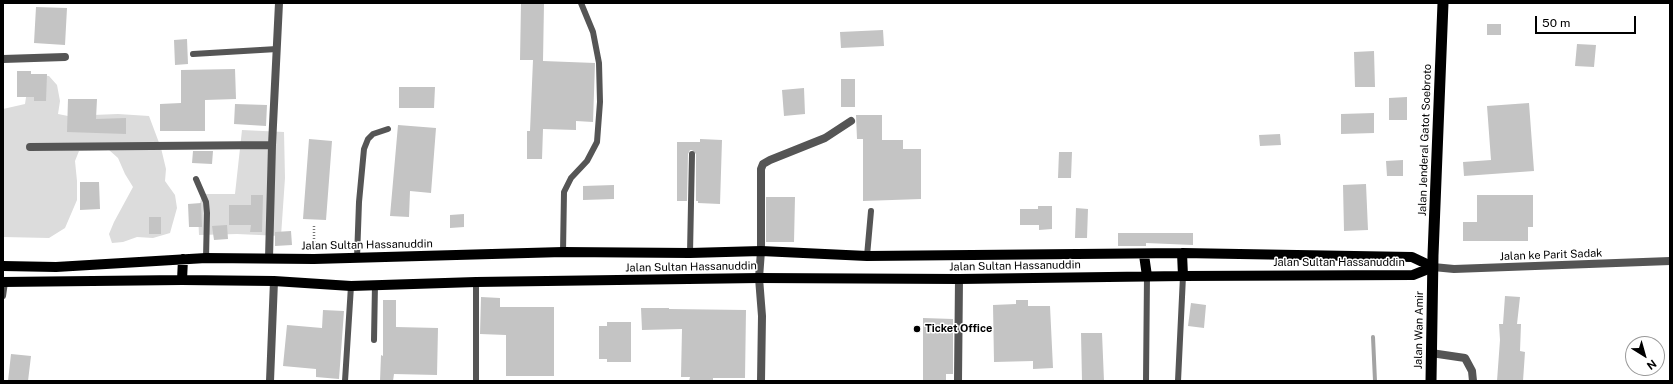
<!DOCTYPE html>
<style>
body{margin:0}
#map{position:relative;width:1673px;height:384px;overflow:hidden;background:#fff;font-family:"Public Sans",sans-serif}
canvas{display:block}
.frame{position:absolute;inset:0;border:4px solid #000;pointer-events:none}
.north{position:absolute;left:1625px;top:336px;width:40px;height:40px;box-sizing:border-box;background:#fff;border:1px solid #999;border-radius:50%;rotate:143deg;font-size:11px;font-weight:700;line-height:16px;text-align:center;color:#000}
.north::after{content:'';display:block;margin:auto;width:14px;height:18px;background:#000;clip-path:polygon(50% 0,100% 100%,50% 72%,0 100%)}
.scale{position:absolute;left:1535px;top:16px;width:101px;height:18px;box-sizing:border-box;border:2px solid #000;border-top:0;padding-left:5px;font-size:12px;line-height:14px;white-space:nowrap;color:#000;-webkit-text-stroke:3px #fff;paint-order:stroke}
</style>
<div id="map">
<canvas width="1673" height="384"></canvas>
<div class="frame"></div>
<div class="north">N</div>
<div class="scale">50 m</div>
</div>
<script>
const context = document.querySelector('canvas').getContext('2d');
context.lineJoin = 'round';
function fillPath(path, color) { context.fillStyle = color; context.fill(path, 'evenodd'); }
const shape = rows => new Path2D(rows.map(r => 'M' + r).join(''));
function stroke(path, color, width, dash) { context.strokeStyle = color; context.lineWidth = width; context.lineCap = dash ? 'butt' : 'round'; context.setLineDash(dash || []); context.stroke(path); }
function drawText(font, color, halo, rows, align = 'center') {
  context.font = font + ' "Public Sans",sans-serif'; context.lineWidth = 3; context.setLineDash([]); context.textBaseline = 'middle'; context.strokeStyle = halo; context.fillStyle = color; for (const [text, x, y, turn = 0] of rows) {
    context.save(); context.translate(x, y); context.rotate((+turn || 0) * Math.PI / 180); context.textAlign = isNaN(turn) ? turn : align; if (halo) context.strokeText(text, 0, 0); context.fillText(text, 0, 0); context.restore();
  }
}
const green = shape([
 [37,75,49,76,57,85,60,101,58,114,68,116,118,114,149,116,161,148,166,169,165,181,175,195,177,208,170,233,153,238,137,237,123,242,112,243,109,234,114,222,133,187,125,174,118,158,109,150,79,151,75,161,77,181,77,200,65,228,49,238,3,237,3,109,25,104,28,84],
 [242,130,284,132,285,178,281,236,237,234,199,235,198,214,202,194,235,194]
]);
const stream = shape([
 [1373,337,1375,381]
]);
const building = shape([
 [521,3,544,3,543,61,595,63,593,122,576,121,576,130,543,129,542,159,527,159,527,131,530,131,533,60,520,60],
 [36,7,67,8,65,45,34,43],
 [1487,24,1501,24,1501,35,1487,35],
 [883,30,884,46,841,48,840,32],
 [187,39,188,64,175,65,174,40],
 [1577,44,1596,45,1594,67,1575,66],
 [1374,51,1375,87,1355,87,1354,52],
 [235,69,236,99,205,100,205,131,160,131,160,104,181,103,181,70],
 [17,71,31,71,31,74,47,74,46,101,34,101,34,97,17,97],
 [841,79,855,79,855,107,841,107],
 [399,87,435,87,434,108,399,108],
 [804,88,805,114,784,116,782,90],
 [1407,97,1407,120,1389,120,1389,98],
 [68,99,97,99,96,119,126,118,126,134,67,132],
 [1529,103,1534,171,1464,176,1463,162,1491,160,1487,106],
 [235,104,267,105,266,126,234,124],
 [1374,113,1374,133,1341,134,1341,114],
 [856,115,882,115,882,140,903,140,903,149,921,149,921,199,863,201,863,139,857,139],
 [398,125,436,128,431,193,410,191,409,217,390,216],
 [1280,134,1281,145,1260,146,1259,135],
 [309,139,332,141,326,220,303,219],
 [700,139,722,140,720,204,698,203,698,201,696,201,696,154,692,150,690,150,688,154,687,201,677,201,677,142,700,142],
 [193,151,213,151,212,164,192,163],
 [1059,152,1072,152,1071,178,1058,178],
 [1403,160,1403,176,1387,176,1386,161],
 [80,182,99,182,100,209,80,210],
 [1366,184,1368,230,1344,231,1343,185],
 [614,185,614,199,583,200,583,186],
 [251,195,263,195,262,232,250,232,251,225,229,225,229,205,251,205],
 [1477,195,1533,195,1533,227,1528,227,1528,241,1463,241,1463,222,1477,222],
 [766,197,795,197,794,242,766,242],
 [201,203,202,227,189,227,188,204],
 [1038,206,1052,206,1052,229,1039,230,1039,225,1020,225,1020,209,1038,209],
 [1076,208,1088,209,1087,238,1075,238],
 [464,214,464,227,450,228,450,215],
 [149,217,161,217,161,234,149,234],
 [227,225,228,239,214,240,212,226],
 [291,231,292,245,275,246,275,232],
 [1118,233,1193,233,1193,245,1146,243,1146,246,1118,246],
 [1505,296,1520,297,1517,324,1521,324,1520,351,1525,352,1523,381,1497,381,1500,340,1499,324,1503,324],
 [481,297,500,298,500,307,554,307,554,376,506,376,506,335,480,334],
 [383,300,396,300,396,327,438,328,437,375,394,374,393,381,380,381,381,355,383,356],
 [1016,300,1028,300,1028,306,1050,306,1053,368,1033,369,1033,361,994,362,993,305,1016,304],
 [1191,303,1206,305,1204,328,1188,326],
 [641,308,669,308,669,309,746,310,745,378,713,378,713,381,689,381,690,377,681,377,682,329,642,330],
 [323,310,344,311,339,379,316,377,316,369,283,366,287,325,322,328],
 [923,318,953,319,953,374,946,374,946,381,923,381],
 [607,322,631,322,631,362,607,362,607,359,599,359,599,326,607,326],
 [1081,333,1102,333,1104,381,1082,381],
 [11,354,31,356,28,381,8,381]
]);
const path = shape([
 [314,226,314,249]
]);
const service = shape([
 [193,54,277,49],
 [196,179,206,202,207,213,206,258],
 [563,252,564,192,571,178,587,161,597,142,600,102,599,63,593,32,581,3],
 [690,253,692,154],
 [867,256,871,211],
 [357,258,359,202,364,149,368,139,373,134,388,129],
 [476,282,476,381],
 [3,296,5,282],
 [374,340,375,284],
 [345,381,351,286],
 [1146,381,1147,276],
 [1178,381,1183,276]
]);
const minor = shape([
 [3,59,65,57],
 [30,147,272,145],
 [269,258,272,145,279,3],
 [1431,353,1465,358,1472,371,1473,381],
 [270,381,274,281],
 [761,381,762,316,759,278,761,251,761,169,763,164,770,160,825,138,851,121],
 [958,381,959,279]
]);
const tertiary = shape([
 [1433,267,1454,269,1670,261]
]);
const primary = shape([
 [1182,253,1183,276],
 [1144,255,1147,276],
 [3,266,56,267,206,258,314,259,563,252,690,253,761,251,867,256,1182,253,1412,257,1433,267,1413,275,1183,276,959,279,759,278,476,282,351,286,274,281,182,280,3,282],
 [182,280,183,259]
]);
const trunk = shape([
 [1431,381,1433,255,1443,3]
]);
const markers = [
 [917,329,4,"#000"]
];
const streetNames = [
 ["Jalan Jenderal Gatot Soebroto",1425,140,-88],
 ["Jalan Sultan Hassanuddin",367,245,-1],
 ["Jalan ke Parit Sadak",1551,255,-2],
 ["Jalan Sultan Hassanuddin",1339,263],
 ["Jalan Sultan Hassanuddin",1015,266,-1],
 ["Jalan Sultan Hassanuddin",691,267,-1],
 ["Jalan Wan Amir",1419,330,-89]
];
const poiNames = [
 ["Ticket Office",925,329]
];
fillPath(green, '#dcdcdc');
stroke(stream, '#a3a3a3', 4);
fillPath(building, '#c4c4c4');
stroke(path, '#777', 2.5, [1, 2]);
stroke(service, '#555', 6);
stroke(minor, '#555', 8);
stroke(tertiary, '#555', 8);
stroke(primary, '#000', 10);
stroke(trunk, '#000', 11);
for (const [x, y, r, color] of markers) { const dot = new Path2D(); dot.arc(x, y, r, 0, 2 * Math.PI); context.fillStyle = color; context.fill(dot); stroke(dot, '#fff', 1.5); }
drawText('11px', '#000', '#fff', streetNames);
drawText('bold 11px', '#000', '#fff', poiNames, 'left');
</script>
